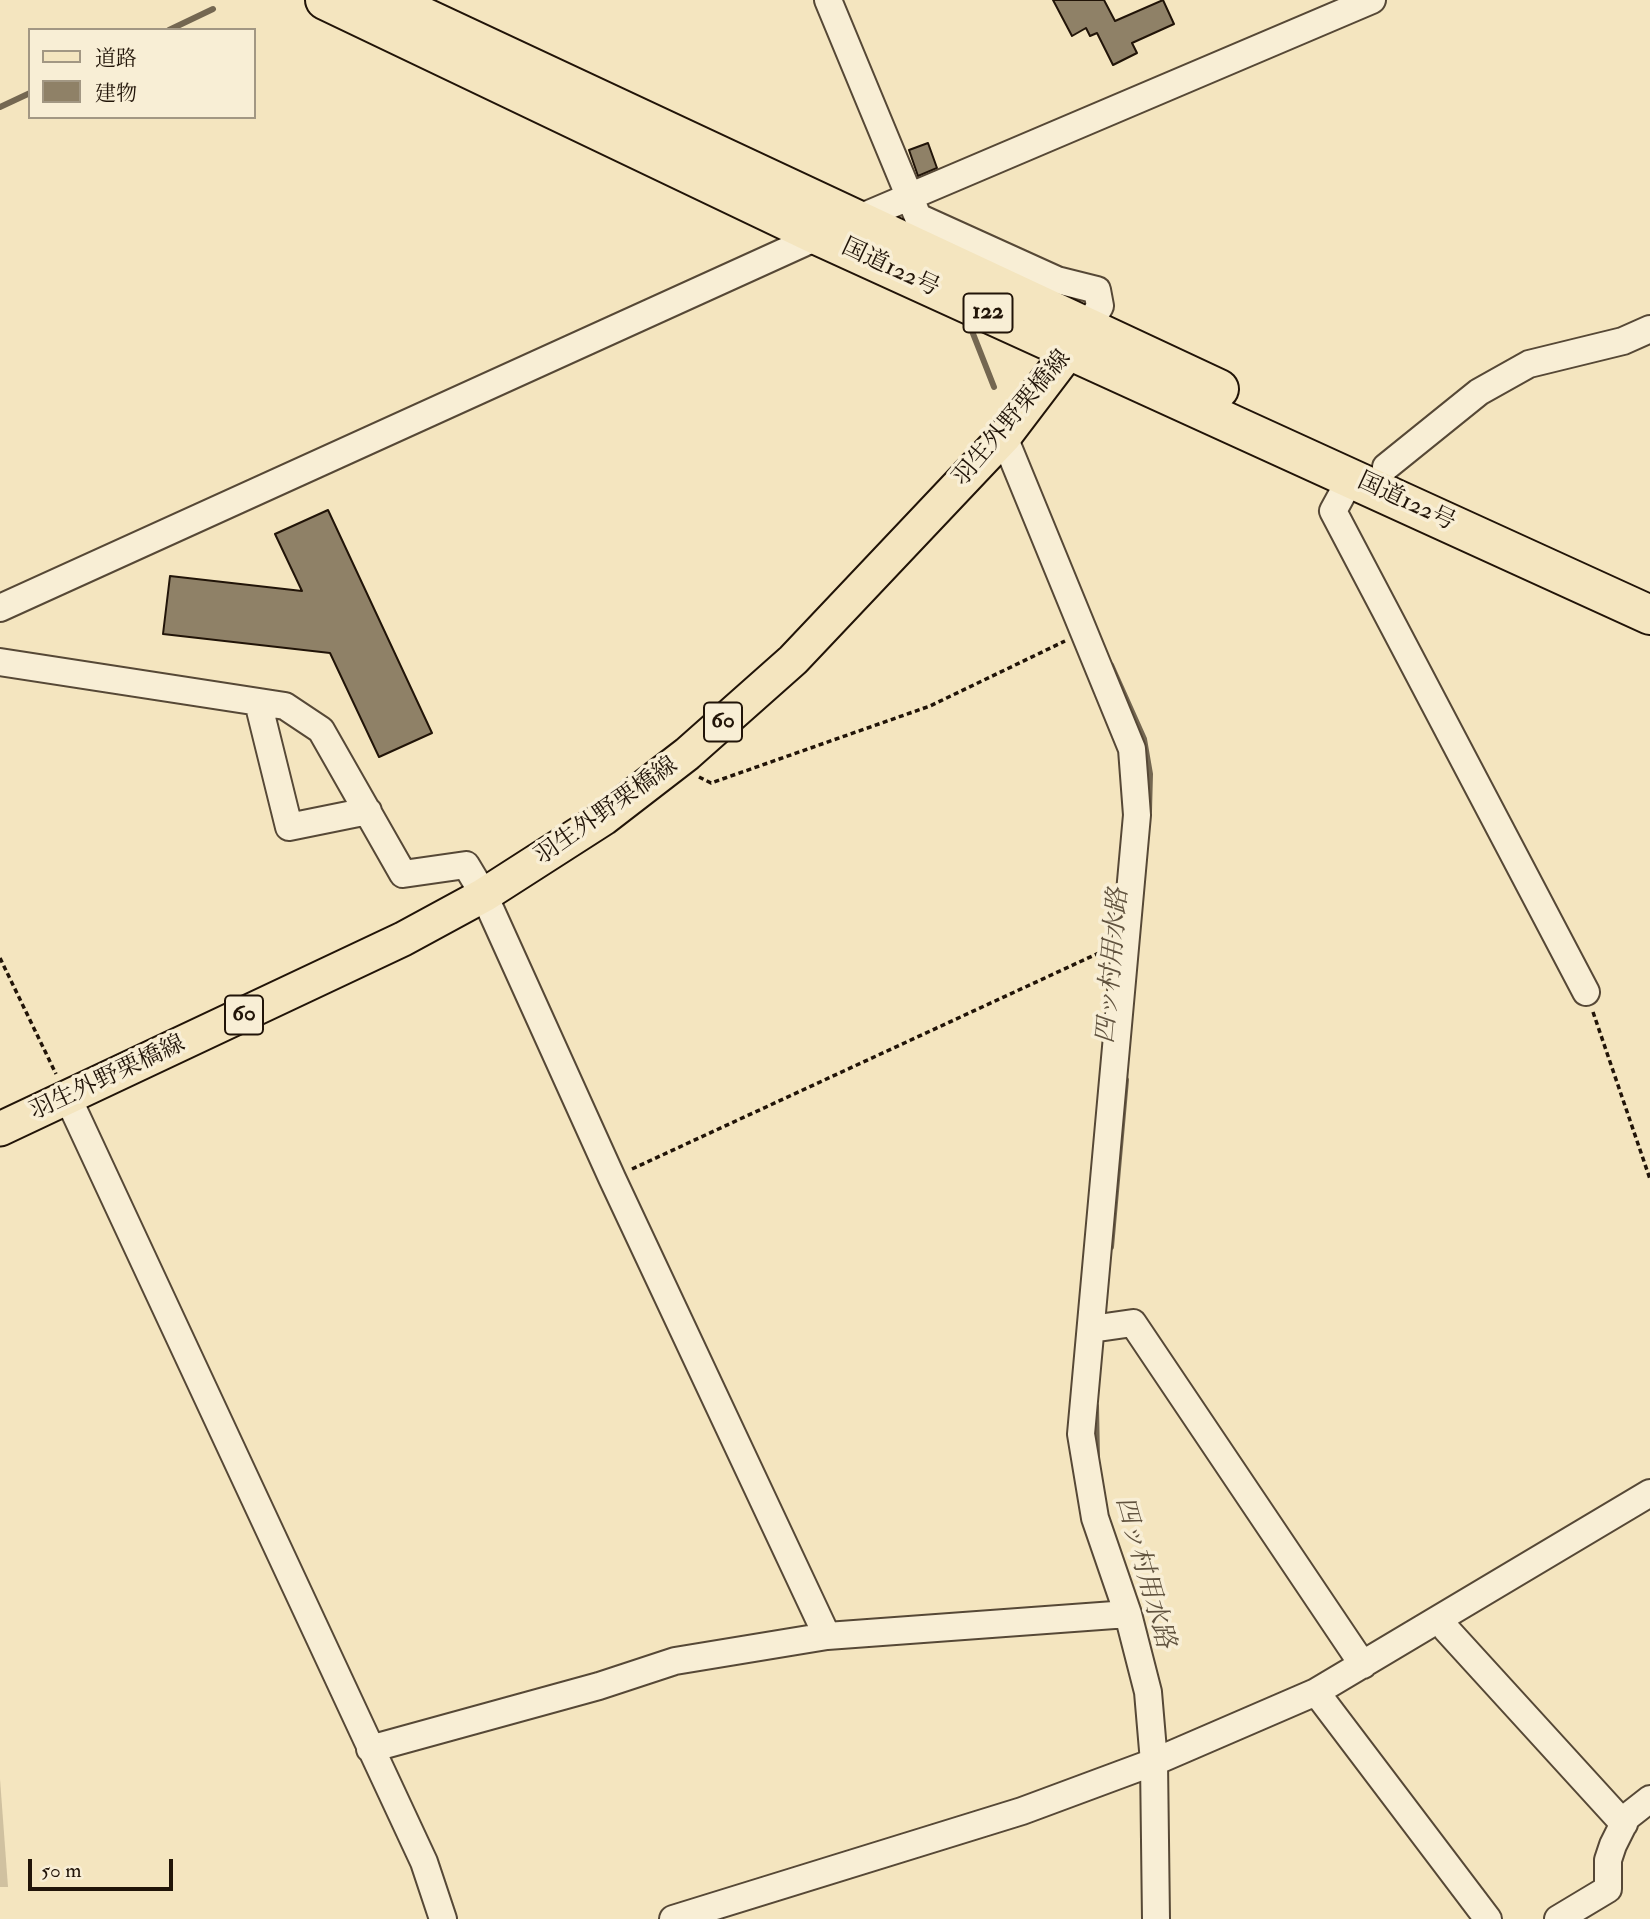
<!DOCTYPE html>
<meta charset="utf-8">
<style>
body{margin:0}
#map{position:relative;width:1650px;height:1919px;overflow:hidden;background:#f4e5bf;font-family:"IM FELL Double Pica","Noto Serif JP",serif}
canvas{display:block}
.legend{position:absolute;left:28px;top:28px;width:228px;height:91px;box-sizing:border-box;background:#f8eed5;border:2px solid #a29783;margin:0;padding:9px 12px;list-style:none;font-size:21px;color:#211408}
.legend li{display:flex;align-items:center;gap:14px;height:35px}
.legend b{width:35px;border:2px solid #a29783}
.scale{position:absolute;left:28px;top:1859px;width:145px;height:32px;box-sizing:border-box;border:4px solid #211408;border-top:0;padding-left:9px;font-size:21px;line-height:24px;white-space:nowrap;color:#211408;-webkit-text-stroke:5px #f8eed5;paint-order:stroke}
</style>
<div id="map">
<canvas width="1650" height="1919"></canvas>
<ul class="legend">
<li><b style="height:9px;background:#f4e5bf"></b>道路</li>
<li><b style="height:19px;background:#8f8167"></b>建物</li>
</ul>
<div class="scale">50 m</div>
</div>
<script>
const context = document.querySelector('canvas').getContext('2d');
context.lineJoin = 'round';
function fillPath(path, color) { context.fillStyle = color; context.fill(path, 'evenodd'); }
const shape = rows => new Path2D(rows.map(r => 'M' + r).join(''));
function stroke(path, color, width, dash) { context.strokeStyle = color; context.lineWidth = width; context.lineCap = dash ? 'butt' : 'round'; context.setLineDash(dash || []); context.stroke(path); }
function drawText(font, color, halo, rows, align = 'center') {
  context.font = font + ' "IM FELL Double Pica","Noto Serif JP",serif'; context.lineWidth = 7; context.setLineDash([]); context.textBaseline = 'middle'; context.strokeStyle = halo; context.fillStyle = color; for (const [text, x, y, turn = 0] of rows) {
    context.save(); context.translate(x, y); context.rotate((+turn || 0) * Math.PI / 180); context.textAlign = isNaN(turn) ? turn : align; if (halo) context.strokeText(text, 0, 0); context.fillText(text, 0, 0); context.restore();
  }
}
const green = shape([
 [0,1779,8,1887,0,1887]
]);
const stream = shape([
 [169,30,213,9],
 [0,107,30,93],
 [970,326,994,387],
 [1111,665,1144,739,1150,774,1149,811],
 [1111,1247,1126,1080],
 [1096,1406,1097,1458]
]);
const building = shape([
 [1053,0,1104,0,1115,21,1163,0,1174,24,1132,43,1137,53,1113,65,1097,33,1090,36,1086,28,1072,36,1053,0],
 [928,143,937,168,918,176,909,150,928,143],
 [328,510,432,733,379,757,330,653,163,634,170,576,302,591,275,534,328,510]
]);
const path = shape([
 [699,777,711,783,930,706,1065,641],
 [0,958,56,1074],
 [1593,1012,1650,1179],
 [632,1169,1101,952]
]);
const minor = shape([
 [828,0,918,217,1057,280,1097,290,1100,306,1088,327],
 [857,219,1372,0],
 [1004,437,1132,749,1137,815,1081,1434,1095,1518,1128,1614,1148,1692,1154,1762,1156,1919],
 [1386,467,1479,392,1529,364,1623,341,1650,329],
 [1351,478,1333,511,1586,992],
 [0,608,819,236],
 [0,662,285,706,321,730,403,874,466,865,484,895,612,1178,827,1636],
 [258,702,289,827,368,811],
 [68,1098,424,1862,443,1919],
 [1091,1329,1133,1323,1363,1665],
 [1440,1619,1447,1630,1624,1824],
 [1316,1692,1488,1919],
 [370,1749,599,1686,675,1661,827,1636,1128,1614],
 [673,1919,1022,1811,1154,1762,1316,1692,1650,1493],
 [1558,1919,1608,1889,1608,1860,1613,1845,1627,1817,1650,1799]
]);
const major = shape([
 [0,1129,403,939,484,895,604,818,687,754,793,660,1004,437,1086,329]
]);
const highway = shape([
 [325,0,819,236,1650,615],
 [387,0,1219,389]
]);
const shields = [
 [988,313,49],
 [723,722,38],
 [244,1015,38]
];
const shieldNames = [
 ["122",988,313],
 ["60",723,722],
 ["60",244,1015]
];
const streetNames = [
 ["国道122号",890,269,25],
 ["羽生外野栗橋線",1013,419,-50],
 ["国道122号",1406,503,25],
 ["羽生外野栗橋線",607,812,-35],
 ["羽生外野栗橋線",108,1079,-25]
];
const waterNames = [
 ["四ッ村用水路",1114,966,-85],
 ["四ッ村用水路",1143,1573,74]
];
fillPath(green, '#d0c1a0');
stroke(stream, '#746751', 6);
fillPath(building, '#8f8167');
stroke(building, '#211408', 2);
stroke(minor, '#564836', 30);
stroke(major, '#211408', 37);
stroke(highway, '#211408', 42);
stroke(path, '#211408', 3.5, [5, 3.5]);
stroke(minor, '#f8eed5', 26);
stroke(major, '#f4e5bf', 33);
stroke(highway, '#f4e5bf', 38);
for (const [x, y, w] of shields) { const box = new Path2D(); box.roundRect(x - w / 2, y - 19.5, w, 39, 5); context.fillStyle = '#f8eed5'; context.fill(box); stroke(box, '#211408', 2); }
drawText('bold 23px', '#211408', null, shieldNames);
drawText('24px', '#211408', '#f8eed5', streetNames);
drawText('italic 26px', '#60523e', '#f8eed5', waterNames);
</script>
